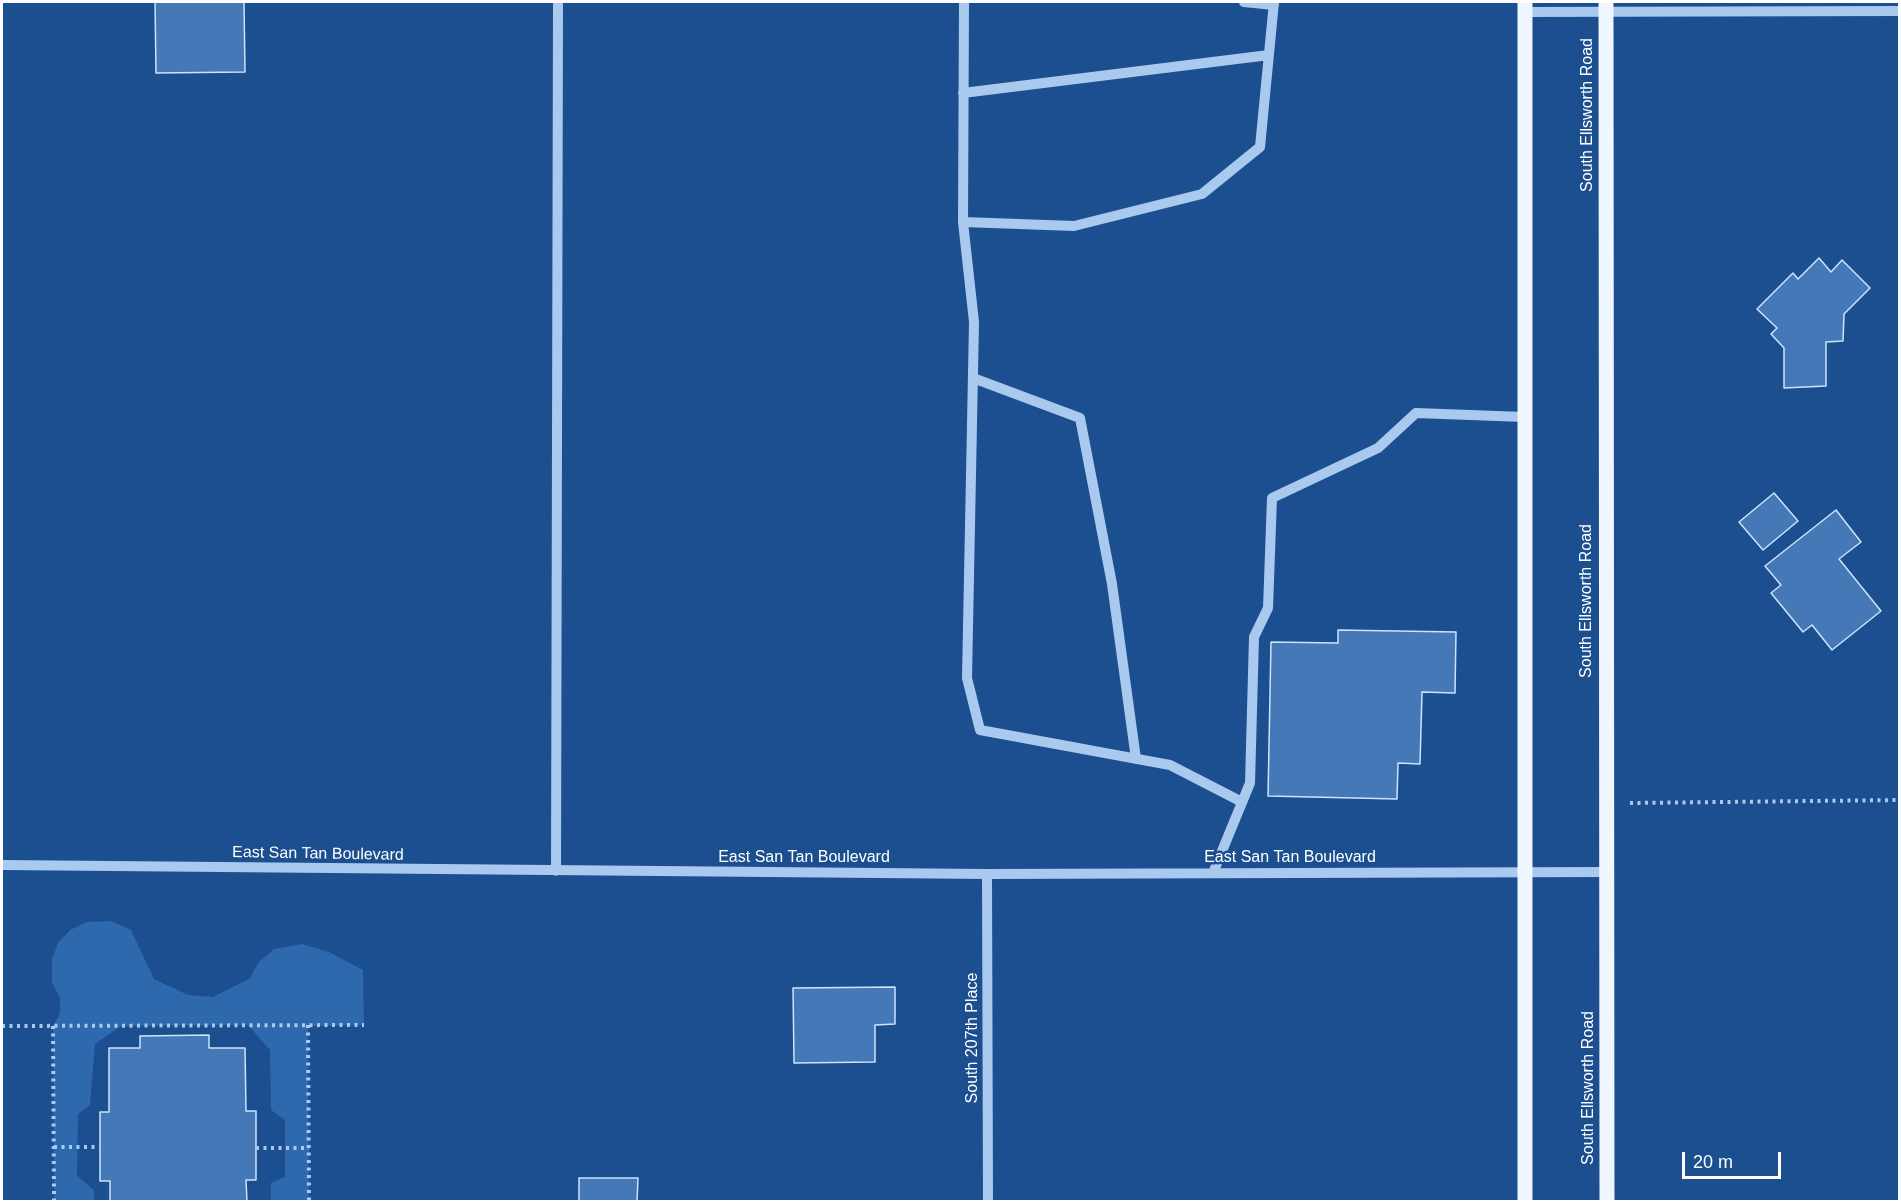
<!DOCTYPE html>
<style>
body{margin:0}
#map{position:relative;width:1901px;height:1203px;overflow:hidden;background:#1b4f8f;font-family:Arial,sans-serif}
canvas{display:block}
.frame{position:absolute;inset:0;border:3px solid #fff;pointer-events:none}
.scale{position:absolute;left:1682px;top:1152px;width:99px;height:27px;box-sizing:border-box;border:3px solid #fff;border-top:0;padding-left:8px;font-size:18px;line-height:21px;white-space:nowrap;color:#fff;-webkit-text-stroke:4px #1b4f8f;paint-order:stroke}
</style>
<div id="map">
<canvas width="1901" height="1203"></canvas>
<div class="frame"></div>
<div class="scale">20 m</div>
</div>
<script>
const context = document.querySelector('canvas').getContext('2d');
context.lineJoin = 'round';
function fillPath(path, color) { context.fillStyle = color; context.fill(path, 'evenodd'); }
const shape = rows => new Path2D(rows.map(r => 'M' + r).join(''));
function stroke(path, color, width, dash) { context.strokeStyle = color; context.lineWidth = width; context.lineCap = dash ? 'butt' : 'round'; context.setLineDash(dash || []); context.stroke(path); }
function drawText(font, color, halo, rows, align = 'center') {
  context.font = font + ' Arial,sans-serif'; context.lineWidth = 5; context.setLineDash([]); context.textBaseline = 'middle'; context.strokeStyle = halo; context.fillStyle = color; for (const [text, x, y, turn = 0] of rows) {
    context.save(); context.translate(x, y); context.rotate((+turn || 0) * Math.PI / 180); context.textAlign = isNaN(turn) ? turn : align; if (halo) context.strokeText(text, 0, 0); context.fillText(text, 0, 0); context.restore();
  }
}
const green = shape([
 [111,921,131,930,154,979,188,995,213,997,249,979,259,962,274,949,302,944,329,952,363,970,364,1025,308,1026,309,1201,271,1201,271,1183,285,1177,285,1120,271,1110,270,1050,248,1025,121,1026,95,1044,90,1105,78,1114,77,1176,94,1190,94,1201,54,1201,53,1026,60,1013,60,998,52,983,52,959,58,943,70,930,87,922]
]);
const building = shape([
 [155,2,244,2,245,72,156,73,155,2],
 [1819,258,1831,272,1842,260,1870,288,1844,314,1843,341,1826,342,1826,386,1784,388,1784,348,1771,334,1777,328,1757,309,1793,273,1798,279,1819,258],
 [1774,493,1798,521,1763,550,1739,522,1774,493],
 [1836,510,1861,542,1839,559,1881,611,1832,650,1812,625,1803,632,1771,593,1781,585,1765,566,1836,510],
 [1338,630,1456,632,1455,693,1422,692,1420,764,1398,763,1397,799,1268,796,1271,642,1338,643,1338,630],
 [895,987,895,1024,875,1025,875,1062,794,1063,793,988,895,987],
 [209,1035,209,1048,245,1048,246,1111,256,1111,256,1180,246,1180,247,1202,110,1202,110,1181,100,1181,100,1112,109,1112,109,1048,140,1048,140,1036,209,1035],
 [579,1178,638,1178,637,1202,579,1202,579,1178]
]);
const path = shape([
 [1630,803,1900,800],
 [308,1025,309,1202],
 [2,1026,364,1025],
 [53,1026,54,1202],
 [54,1147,100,1147],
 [256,1148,309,1148]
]);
const minor = shape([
 [964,2,963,222,974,322,967,678,980,730,1170,765,1242,802],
 [1244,2,1274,5],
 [1525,12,1900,11],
 [963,93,1269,55],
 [963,222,1074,226,1202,194,1260,147,1274,2],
 [973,378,1080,418,1112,584,1136,759],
 [2,865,987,874,1606,872],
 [556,871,558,2],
 [1213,873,1250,783,1254,637,1268,608,1272,498,1378,448,1416,413,1524,417],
 [987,874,988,1202]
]);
const major = shape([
 [1525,2,1525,1202],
 [1606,2,1607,1202]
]);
const streetNames = [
 ["South Ellsworth Road",1588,115,-90],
 ["South Ellsworth Road",1587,601,-90],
 ["East San Tan Boulevard",318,854,1],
 ["East San Tan Boulevard",804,858],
 ["East San Tan Boulevard",1290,858],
 ["South 207th Place",973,1038,-90],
 ["South Ellsworth Road",1589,1088,-90]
];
fillPath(green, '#2e69ad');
fillPath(building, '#4478b7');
stroke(building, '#cfe3fa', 1.5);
stroke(path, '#a9c9ee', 4, [3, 4.5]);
stroke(minor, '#a9c9ee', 10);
stroke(major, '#f0f6ff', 15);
drawText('16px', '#fff', '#1b4f8f', streetNames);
</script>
